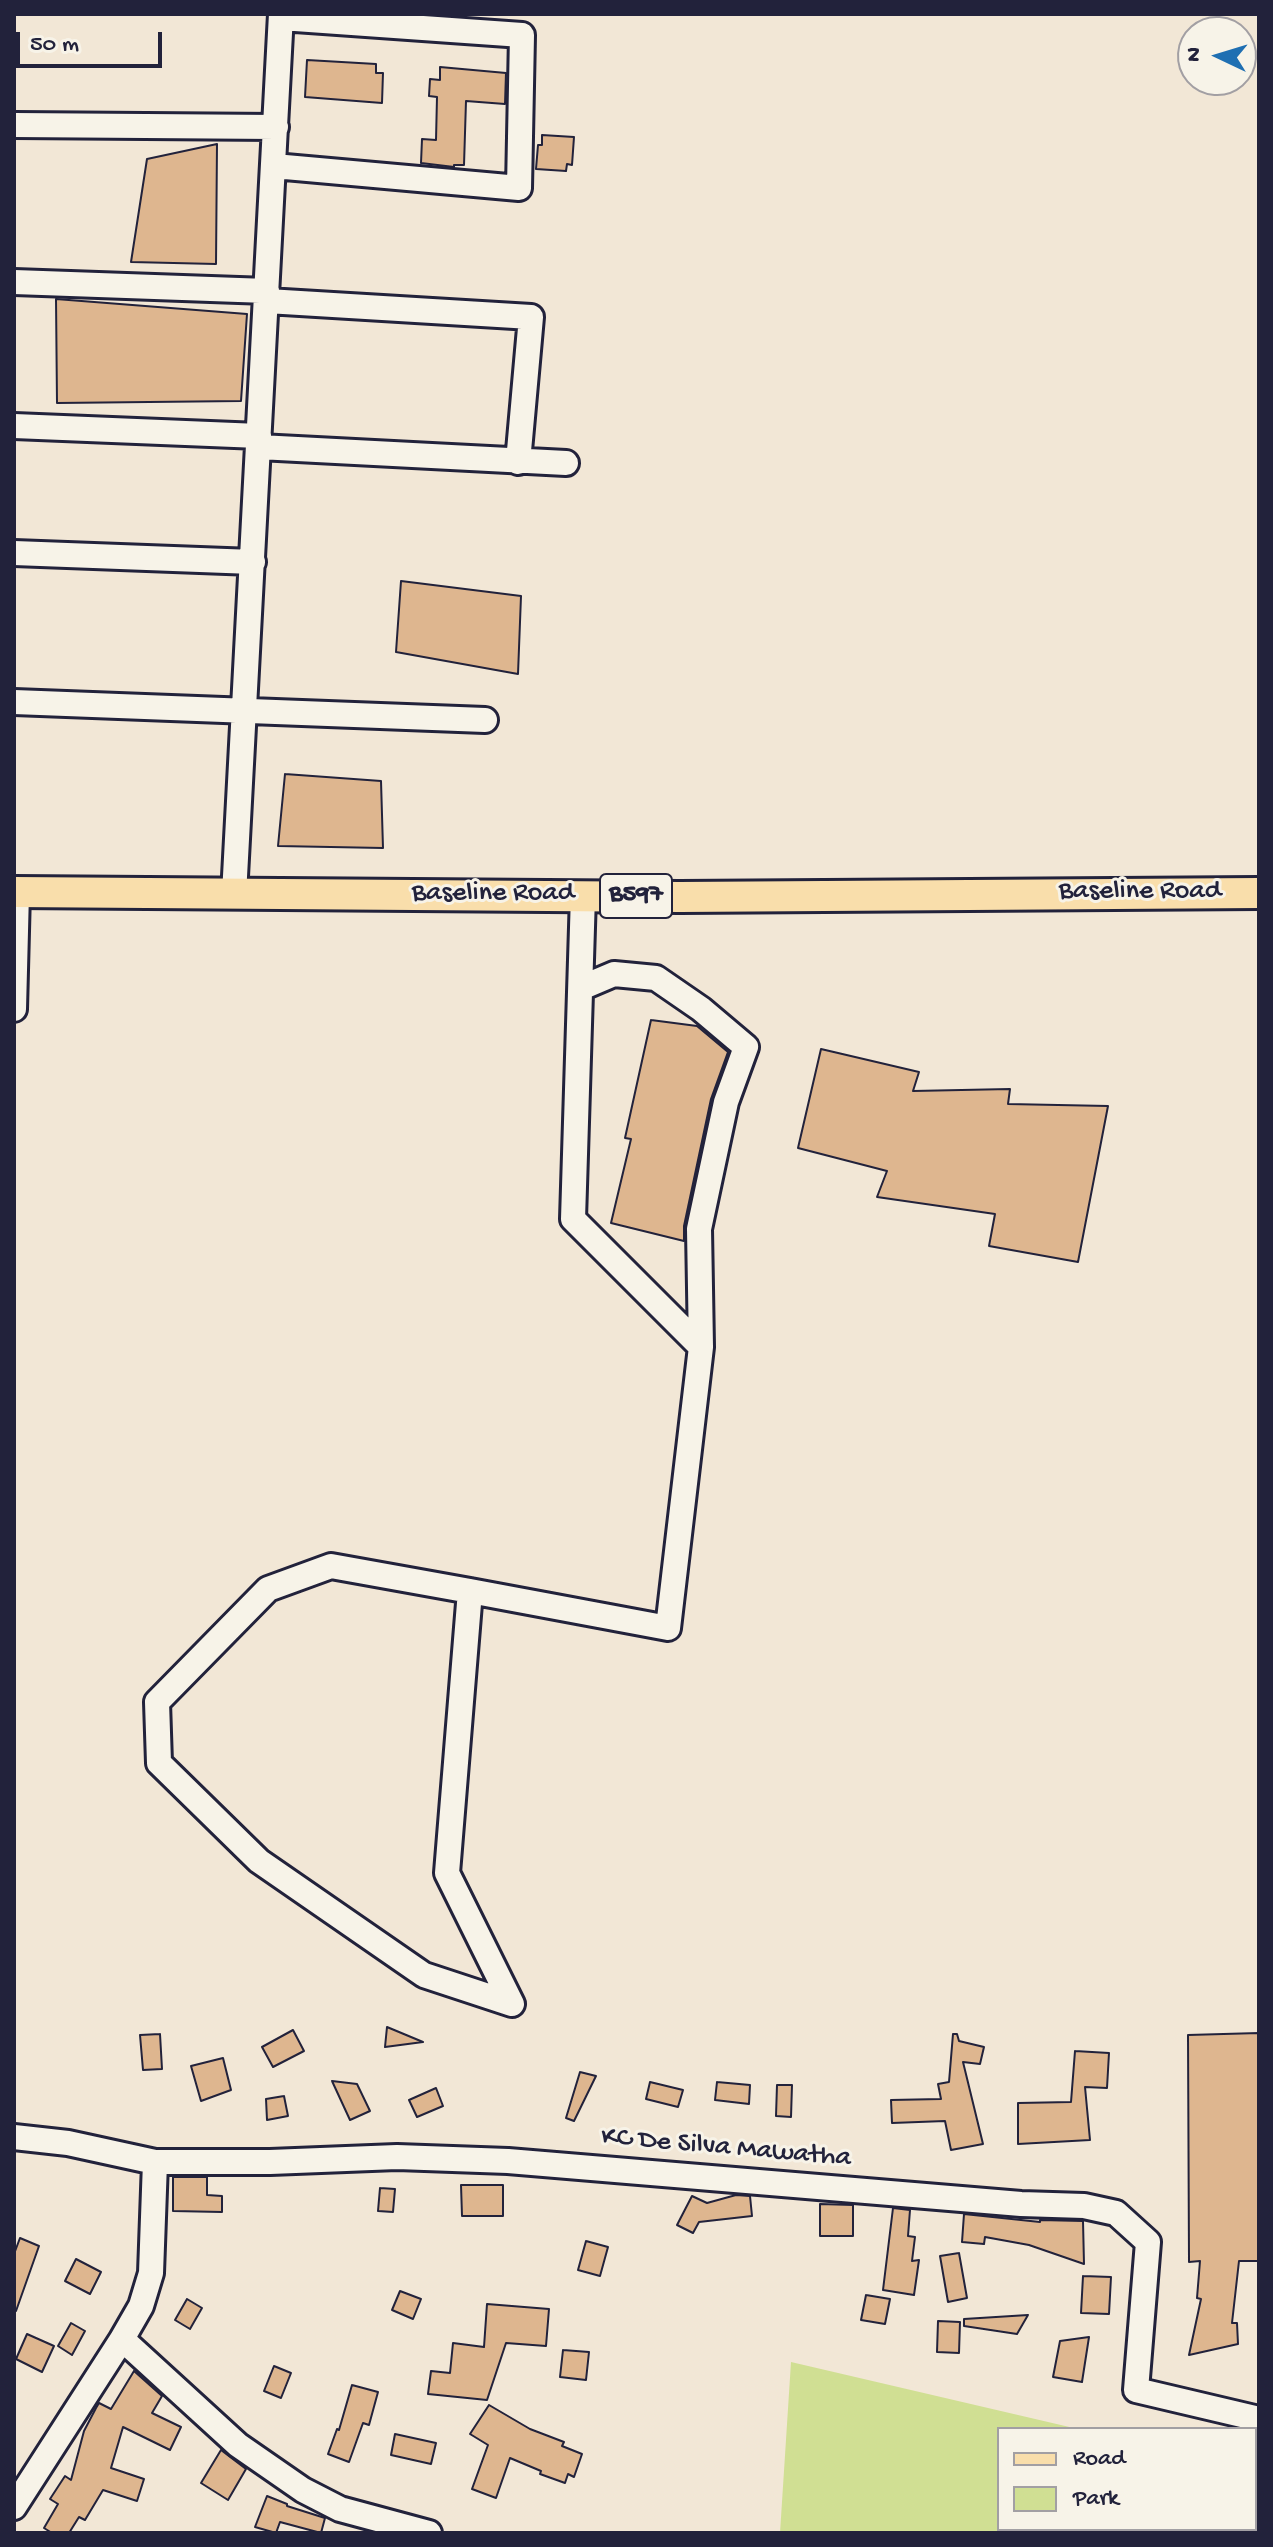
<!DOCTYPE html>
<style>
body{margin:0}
#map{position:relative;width:1273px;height:2547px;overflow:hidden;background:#f2e7d6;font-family:"Gochi Hand",sans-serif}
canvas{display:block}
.frame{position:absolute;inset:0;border:16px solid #22223b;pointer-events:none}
.legend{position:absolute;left:997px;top:2427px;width:260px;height:104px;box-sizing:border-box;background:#f7f3e8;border:2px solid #a29fa3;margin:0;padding:10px 14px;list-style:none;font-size:24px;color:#22223b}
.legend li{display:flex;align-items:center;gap:16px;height:40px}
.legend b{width:40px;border:2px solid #a29fa3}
.north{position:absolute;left:1177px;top:16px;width:80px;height:80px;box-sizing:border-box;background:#f7f3e8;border:2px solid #a29fa3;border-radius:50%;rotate:274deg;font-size:22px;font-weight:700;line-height:32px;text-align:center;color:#22223b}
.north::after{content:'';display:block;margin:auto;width:28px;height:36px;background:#1f6fb2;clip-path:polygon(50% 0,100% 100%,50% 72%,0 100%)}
.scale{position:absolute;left:16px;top:32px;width:146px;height:36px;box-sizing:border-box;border:4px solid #22223b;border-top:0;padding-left:10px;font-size:24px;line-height:28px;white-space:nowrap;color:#22223b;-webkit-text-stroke:6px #f7f3e8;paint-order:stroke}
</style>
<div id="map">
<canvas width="1273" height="2547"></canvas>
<div class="frame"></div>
<ul class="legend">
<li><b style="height:10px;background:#f9deab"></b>Road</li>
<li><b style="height:22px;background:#d0df93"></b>Park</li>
</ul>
<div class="north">N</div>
<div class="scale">50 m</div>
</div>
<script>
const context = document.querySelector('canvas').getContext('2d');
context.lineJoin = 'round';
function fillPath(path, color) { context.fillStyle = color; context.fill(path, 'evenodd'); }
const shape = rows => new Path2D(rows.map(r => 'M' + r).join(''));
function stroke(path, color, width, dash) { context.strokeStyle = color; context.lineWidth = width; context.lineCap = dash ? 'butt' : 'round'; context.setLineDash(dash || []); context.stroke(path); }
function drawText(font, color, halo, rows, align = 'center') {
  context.font = font + ' "Gochi Hand",sans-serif'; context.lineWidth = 6; context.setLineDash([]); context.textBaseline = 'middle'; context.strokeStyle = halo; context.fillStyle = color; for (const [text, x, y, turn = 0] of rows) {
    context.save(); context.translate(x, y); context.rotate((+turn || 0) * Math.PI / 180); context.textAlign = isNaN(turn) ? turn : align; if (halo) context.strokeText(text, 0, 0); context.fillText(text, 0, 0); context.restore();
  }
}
const green = shape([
 [791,2362,1078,2429,999,2429,999,2529,1071,2529,1070,2533,780,2533]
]);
const building = shape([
 [307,60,376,64,376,73,383,73,382,103,305,97,307,60],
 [440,67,506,73,505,104,466,101,464,165,454,165,454,167,421,163,422,139,436,140,437,97,429,96,430,79,440,80,440,67],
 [542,135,574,137,572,165,567,164,566,171,536,169,538,145,542,145,542,135],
 [217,144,216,264,131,262,147,159,217,144],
 [56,299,247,314,241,401,57,403,56,299],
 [401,581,521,596,518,674,396,652,401,581],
 [285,774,381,781,383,848,278,846,285,774],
 [651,1020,697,1026,728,1052,711,1099,684,1226,684,1241,611,1223,631,1139,625,1138,651,1020],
 [821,1049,919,1072,913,1091,1010,1089,1008,1104,1108,1106,1078,1262,989,1246,995,1214,877,1197,887,1171,798,1148,821,1049],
 [387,2027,423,2042,385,2047,387,2027],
 [293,2030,304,2051,273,2067,262,2047,293,2030],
 [1259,2033,1259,2261,1239,2261,1232,2323,1237,2323,1238,2344,1189,2355,1201,2299,1197,2298,1200,2261,1189,2262,1188,2035,1259,2033],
 [160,2034,162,2069,143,2070,140,2035,160,2034],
 [953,2034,957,2034,959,2041,984,2047,980,2064,963,2062,983,2144,951,2150,945,2121,892,2123,891,2100,941,2099,938,2084,949,2082,953,2034],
 [1075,2051,1109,2053,1107,2088,1085,2087,1090,2140,1018,2144,1018,2103,1071,2102,1075,2051],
 [223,2058,231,2090,201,2101,191,2066,223,2058],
 [580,2072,596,2076,574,2121,566,2118,580,2072],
 [332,2081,357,2084,370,2111,350,2120,332,2081],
 [650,2082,683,2090,678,2107,646,2099,650,2082],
 [717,2082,750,2085,749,2104,715,2100,717,2082],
 [777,2085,792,2085,791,2117,776,2116,777,2085],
 [436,2088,443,2106,417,2117,409,2100,436,2088],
 [284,2096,288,2116,267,2120,266,2099,284,2096],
 [173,2177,207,2177,207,2195,222,2196,222,2212,173,2211,173,2177],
 [461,2185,503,2185,503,2216,462,2216,461,2185],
 [380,2188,395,2189,393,2212,378,2211,380,2188],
 [736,2195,750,2196,752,2216,699,2222,693,2233,677,2225,692,2196,707,2203,736,2195],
 [820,2204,853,2205,853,2236,820,2236,820,2204],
 [893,2208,910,2210,908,2236,915,2237,912,2261,919,2260,914,2295,883,2290,893,2208],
 [964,2214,1040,2222,1040,2220,1083,2221,1084,2264,1029,2245,985,2237,984,2244,962,2242,964,2214],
 [20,2238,39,2246,16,2311,14,2310,14,2254,20,2238],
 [586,2241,608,2247,600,2276,578,2270,586,2241],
 [959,2253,967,2298,948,2302,940,2256,959,2253],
 [76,2259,101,2272,90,2294,65,2281,76,2259],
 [1083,2276,1111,2277,1109,2314,1081,2313,1083,2276],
 [400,2291,421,2299,413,2319,392,2310,400,2291],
 [866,2295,890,2299,885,2324,861,2320,866,2295],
 [187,2299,202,2308,190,2329,175,2320,187,2299],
 [487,2304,549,2309,546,2346,506,2343,487,2400,428,2394,431,2371,450,2373,453,2343,484,2347,487,2304],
 [1028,2315,1017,2334,964,2326,964,2319,1028,2315],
 [938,2321,960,2322,959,2353,937,2352,938,2321],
 [71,2323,85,2331,72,2355,58,2346,71,2323],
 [27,2334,54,2346,42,2372,16,2359,27,2334],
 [1089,2337,1082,2382,1053,2377,1060,2341,1089,2337],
 [563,2350,589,2352,586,2380,560,2377,563,2350],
 [274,2366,291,2373,281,2398,264,2391,274,2366],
 [134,2371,162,2396,152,2413,181,2427,170,2450,123,2427,111,2468,144,2479,137,2501,103,2490,85,2520,79,2517,69,2533,52,2533,44,2528,58,2504,50,2499,65,2476,71,2480,84,2431,96,2408,99,2403,111,2409,134,2371],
 [352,2385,378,2392,369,2425,363,2423,349,2462,328,2454,337,2429,339,2430,352,2385],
 [489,2405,530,2429,564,2442,562,2446,582,2454,574,2477,568,2474,565,2483,540,2474,541,2471,510,2458,496,2498,472,2489,488,2445,470,2434,489,2405],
 [395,2434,436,2443,431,2464,391,2455,395,2434],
 [221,2450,246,2469,228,2500,201,2483,221,2450],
 [267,2496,287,2504,287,2506,325,2518,321,2533,280,2522,276,2533,255,2527,267,2496]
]);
const minor = shape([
 [14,125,276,127],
 [274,166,519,188,522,35,281,18],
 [14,282,267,291],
 [267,301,531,317,518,462],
 [14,426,259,436],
 [259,447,566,463],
 [14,553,253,562],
 [14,702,485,720],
 [234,895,281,14],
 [581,988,614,974,656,978,701,1009,746,1047,726,1102,699,1229,701,1347],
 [14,1009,17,892],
 [470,1591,447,1873,512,2004,424,1975,259,1861,159,1763,157,1702,268,1589,331,1566,470,1591,668,1628,701,1347,573,1219,583,895],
 [14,2137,68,2143,155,2162,270,2162,397,2157,508,2161,1021,2204,1084,2206,1116,2213,1148,2242,1136,2390,1259,2419],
 [155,2162,151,2273,141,2306,122,2339,238,2445,303,2490,340,2509,429,2533],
 [14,2507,122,2339]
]);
const major = shape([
 [14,892,680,897,1259,893]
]);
const shields = [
 [636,896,72]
];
const shieldNames = [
 ["B597",636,896]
];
const streetNames = [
 ["Baseline Road",1140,893],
 ["Baseline Road",493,895],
 ["KC De Silva Mawatha",726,2149,5]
];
fillPath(green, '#d0df93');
fillPath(building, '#deb68f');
stroke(building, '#22223b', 2);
stroke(minor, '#22223b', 30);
stroke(major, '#22223b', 36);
stroke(minor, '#f7f3e8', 24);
stroke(major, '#f9deab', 30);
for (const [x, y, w] of shields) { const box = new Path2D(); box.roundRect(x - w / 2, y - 22, w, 44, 6); context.fillStyle = '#f7f3e8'; context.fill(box); stroke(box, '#22223b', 2); }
drawText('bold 26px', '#22223b', null, shieldNames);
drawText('28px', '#22223b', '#f7f3e8', streetNames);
</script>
